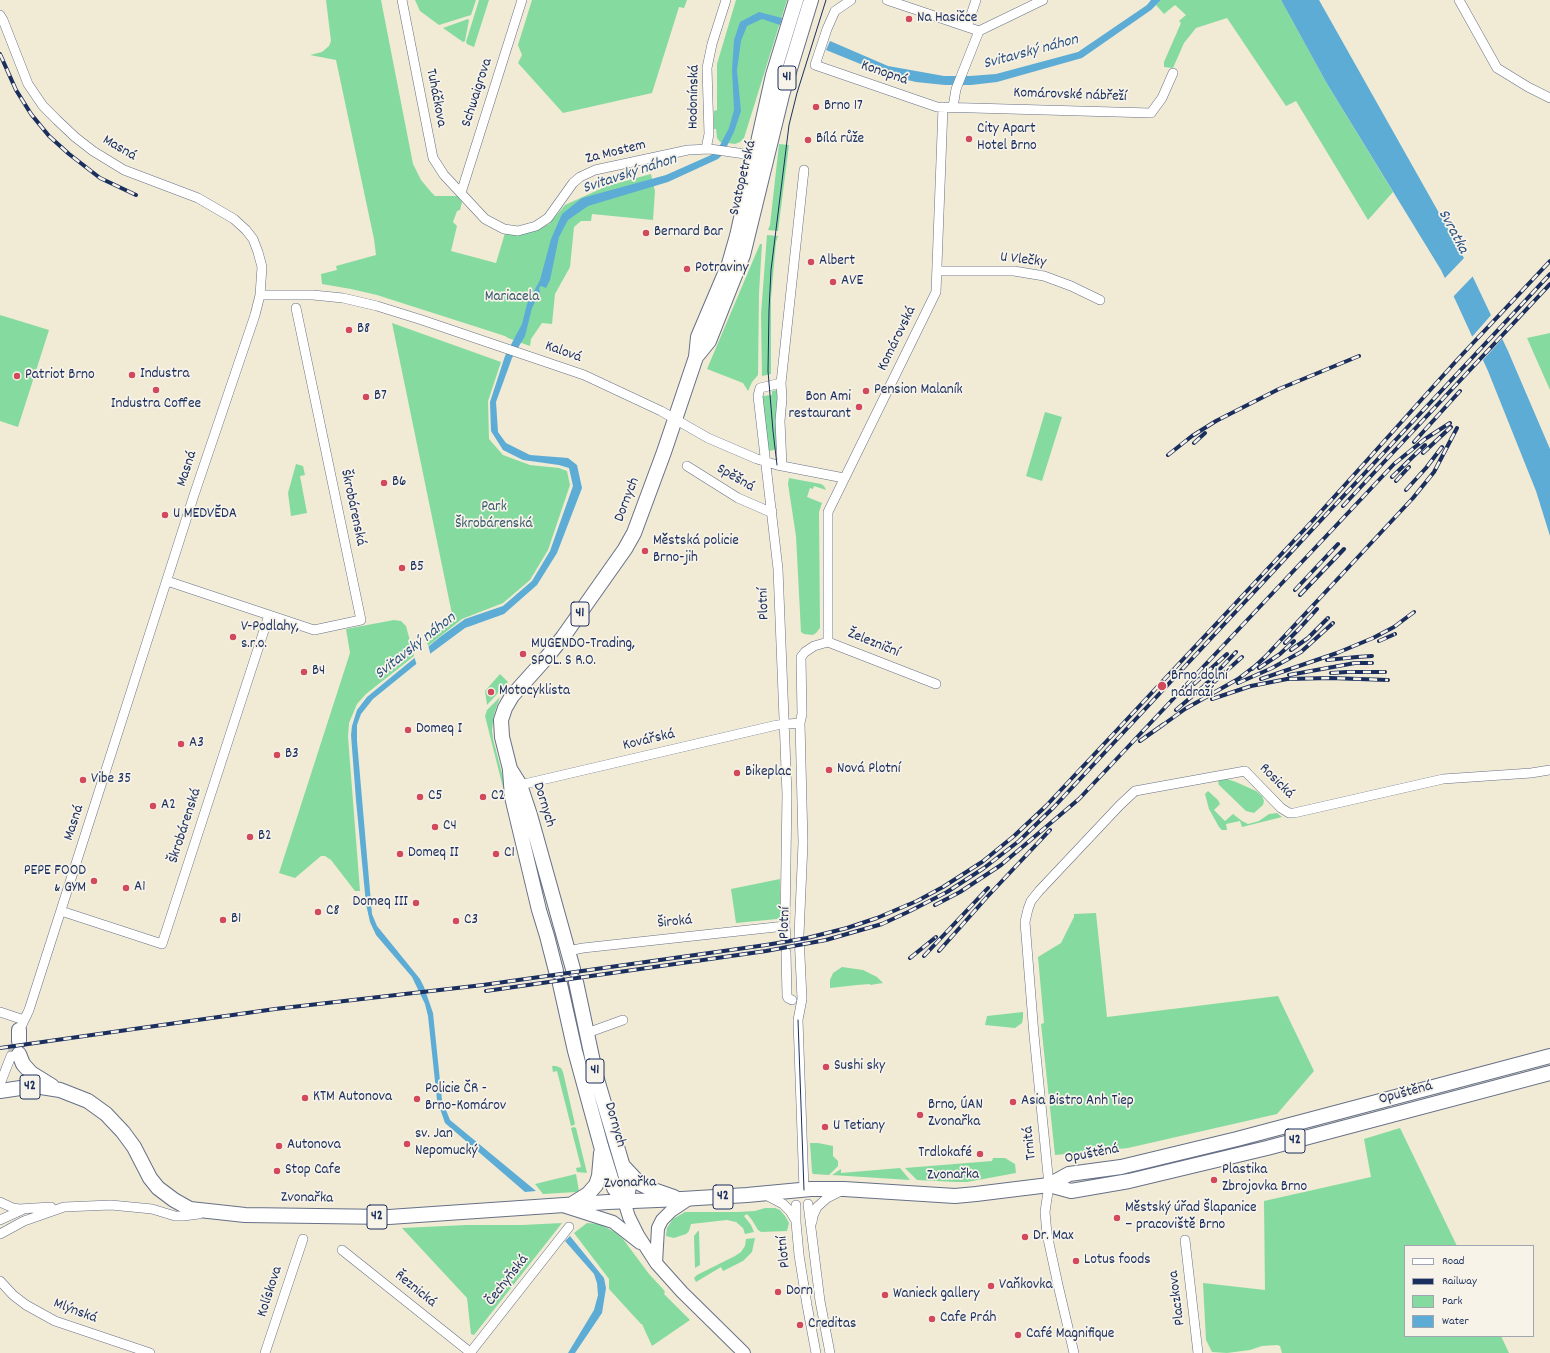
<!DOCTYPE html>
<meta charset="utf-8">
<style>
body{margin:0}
#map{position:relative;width:1550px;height:1353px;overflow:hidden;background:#f1ead4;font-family:Dekko,sans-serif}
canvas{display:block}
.legend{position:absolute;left:1404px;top:1245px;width:130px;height:92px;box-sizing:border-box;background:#f7f3e8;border:1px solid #9fa5b1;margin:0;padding:5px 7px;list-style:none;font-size:12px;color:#1b2f5e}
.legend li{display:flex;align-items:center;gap:8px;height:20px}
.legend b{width:20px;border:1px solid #9fa5b1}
</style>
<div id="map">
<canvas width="1550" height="1353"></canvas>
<ul class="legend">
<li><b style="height:5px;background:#fff"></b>Road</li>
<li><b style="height:5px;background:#1b2f5e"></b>Railway</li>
<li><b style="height:11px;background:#85db9f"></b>Park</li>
<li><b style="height:11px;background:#5cacd6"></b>Water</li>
</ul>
</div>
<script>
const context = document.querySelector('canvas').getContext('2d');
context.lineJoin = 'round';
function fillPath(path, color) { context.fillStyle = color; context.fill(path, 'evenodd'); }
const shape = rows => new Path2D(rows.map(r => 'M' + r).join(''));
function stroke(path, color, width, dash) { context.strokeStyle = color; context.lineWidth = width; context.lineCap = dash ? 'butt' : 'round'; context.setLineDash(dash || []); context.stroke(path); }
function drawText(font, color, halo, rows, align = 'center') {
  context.font = font + ' Dekko,sans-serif'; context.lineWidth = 3.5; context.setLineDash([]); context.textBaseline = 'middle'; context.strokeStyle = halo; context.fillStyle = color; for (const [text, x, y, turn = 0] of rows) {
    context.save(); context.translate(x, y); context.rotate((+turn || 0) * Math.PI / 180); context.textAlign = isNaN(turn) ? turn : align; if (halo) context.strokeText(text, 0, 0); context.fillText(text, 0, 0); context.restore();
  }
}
const green = shape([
 [326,0,381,0,413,164,421,180,431,192,435,196,457,196,462,202,460,210,457,211,453,222,457,226,451,251,496,263,505,233,519,234,533,231,549,224,565,205,607,186,651,174,655,191,653,220,592,214,591,221,581,221,574,227,570,267,555,294,552,324,542,323,531,339,530,346,508,338,505,336,377,295,351,289,322,284,321,274,337,270,336,266,376,255,374,239,336,60,310,55,322,52,329,46,331,41],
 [415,0,476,0,471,15,439,25,420,11],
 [479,0,489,0,474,47,467,44,466,42],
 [532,0,687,0,684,8,679,7,652,93,563,113,518,63,522,55,518,45],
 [736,0,787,0,744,138,740,142,735,144,720,142,717,138,716,129,714,129,714,111,717,110,717,64],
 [1161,0,1281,0,1326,82,1393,192,1368,220,1296,101,1286,106,1227,18,1196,28,1184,43,1173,68,1164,67,1164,62,1181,23,1179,21,1186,15,1175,5,1164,14,1156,5],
 [468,19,469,20,465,41,463,42,443,28],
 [779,144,789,145,778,231,768,230,770,225],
 [767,235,778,236,776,242,771,298,771,374,762,376,761,314],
 [760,244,762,244,759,293,758,375,752,382,748,391,743,383,707,369],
 [0,315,49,330,18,427,0,421],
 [392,323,501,362,488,401,489,439,503,455,530,465,559,468,567,471,570,485,548,550,530,580,503,603,462,619,428,646,427,642,437,634,452,614],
 [1550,333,1550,390,1527,338],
 [778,390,778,449,769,451,761,395,763,393,763,396,772,395,772,391],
 [1045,412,1062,417,1042,481,1026,476],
 [296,464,303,466,305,475,300,476,307,513,291,516,288,493],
 [789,478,821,484,824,486,826,490,814,486,813,489,810,488,807,497,822,503,819,512,820,628,816,633,813,635,804,634,801,632,796,536,788,484],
 [394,620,401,621,406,626,414,656,366,694,357,704,349,723,348,737,360,891,355,891,331,860,325,856,321,856,295,878,279,873,350,653,346,629],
 [500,674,508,682,487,705,485,691],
 [500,697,494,714,492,730,493,739,512,812,509,811,485,716,487,710],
 [1219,779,1227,779,1236,782,1256,791,1262,796,1264,801,1263,805,1254,813,1246,811,1219,785,1218,782],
 [1208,791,1218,800,1220,804,1214,810,1225,821,1233,814,1242,821,1248,824,1259,821,1269,814,1277,813,1282,817,1242,827,1240,821,1226,824,1227,830,1222,830,1219,827,1209,809,1205,794],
 [780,879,780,917,777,919,736,923,731,889],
 [1096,913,1107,1017,1278,996,1314,1071,1277,1114,1128,1148,1055,1155,1041,1024,1044,1023,1038,957,1061,943,1074,917,1074,914],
 [842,967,863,970,877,977,883,983,870,985,870,984,857,985,830,988,830,980,833,973],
 [1023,1012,1023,1018,1022,1023,1015,1028,985,1025,987,1016],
 [552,1066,556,1066,561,1068,563,1072,575,1124,574,1125,571,1126,557,1071,553,1072],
 [574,1127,576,1128,587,1173,577,1172,576,1168,581,1167,571,1128],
 [1400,1128,1457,1246,1405,1246,1405,1336,1501,1336,1509,1353,1282,1353,1280,1346,1277,1345,1262,1346,1250,1350,1227,1353,1212,1352,1206,1340,1203,1283,1265,1290,1264,1201,1371,1177,1364,1139],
 [810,1143,818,1143,833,1146,833,1156,838,1161,838,1166,829,1175,813,1174,812,1172],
 [993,1158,1005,1158,1015,1164,1016,1173,967,1182,956,1182,917,1180,905,1168,992,1161],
 [900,1168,910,1180,832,1175,841,1169,841,1173],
 [576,1174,579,1191,576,1192,543,1194,535,1184],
 [765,1208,775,1208,780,1210,785,1216,789,1223,787,1231,761,1232,758,1230,752,1220,747,1214,744,1216,751,1225,754,1232,745,1234,743,1228,736,1222,727,1220,691,1224,689,1231,686,1234,674,1238,666,1236,667,1228,673,1219,685,1212,738,1212,755,1211],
 [562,1223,474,1335,471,1334,467,1298,402,1228,466,1225,522,1225],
 [587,1223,600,1224,616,1233,623,1239,649,1274,663,1289,665,1292,664,1294,690,1320,652,1346,642,1324,641,1324,609,1289,609,1279,574,1233],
 [698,1231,699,1231,700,1265,695,1268,694,1236],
 [755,1238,752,1252,743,1261,723,1271,721,1267,696,1282,694,1278,697,1275,735,1256,741,1252,745,1246,746,1239]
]);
const water = shape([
 [1151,0,1161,0,1151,10,1082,58,997,82,971,85,945,85,916,82,890,76,826,50,830,41,888,66,944,76,970,76,996,74,1078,52,1147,5],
 [1281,0,1319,0,1461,252,1508,351,1550,449,1550,536,1536,491,1488,371,1454,297,1441,270,1326,82],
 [759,12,782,18,780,25,762,19,747,26,741,41,737,70,741,111,734,132,723,154,718,159,668,182,588,206,568,220,559,237,550,280,546,288,541,286,539,288,540,292,532,308,525,336,512,358,496,402,498,432,506,443,530,455,568,458,577,465,582,488,557,553,537,585,504,614,465,628,415,665,373,699,361,714,357,725,357,741,372,914,377,926,420,979,424,987,433,1013,442,1100,450,1120,536,1191,525,1192,445,1123,437,1100,428,1016,425,1004,412,977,376,935,370,922,366,904,356,800,351,735,352,726,357,710,367,697,440,637,465,619,503,606,532,581,550,551,573,486,569,468,559,465,523,460,503,450,491,431,490,402,505,356,522,324,527,304,540,280,551,239,562,214,582,198,666,175,711,155,720,145,729,128,734,110,732,70,734,40,740,22],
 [570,1236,604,1278,606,1288,602,1313,575,1353,568,1353,594,1310,598,1295,597,1283,594,1274,565,1241]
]);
const pier = shape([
 [1465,257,1474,275,1452,298,1443,280],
 [1492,314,1503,338,1481,362,1471,338],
 [428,645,431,656,417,666,414,656]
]);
const minorTunnel = shape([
 [786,937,786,952],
 [11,1056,15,1042]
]);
const minor = shape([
 [402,0,433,158,444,175,485,219,504,229,518,231,536,226,548,218,573,183,580,177,595,170,688,150,710,149,759,156],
 [851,0,835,11,827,29,815,65,937,107,1151,113,1162,98,1173,73],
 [887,0,979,31],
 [1459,0,1497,68,1528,87,1550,98],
 [0,15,3,20,28,84,43,106,57,120,75,137,93,151,124,170,198,198,234,219,246,230,253,239,258,252,262,267,260,295,255,315,194,495,29,1010,17,1035],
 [967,27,976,0],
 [953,107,956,89,979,31,1043,0],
 [706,149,709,134,707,68,712,44,726,0],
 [461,193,522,0],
 [938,271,1014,271,1044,276,1071,286,1100,300],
 [260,295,313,295,343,298,377,306,422,320,584,375,661,411,708,438,757,459,777,465,844,478],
 [781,383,760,388,758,396,778,569,787,794,785,926,786,937],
 [687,466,738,498,768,511,772,511],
 [782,466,780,421,782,398,781,383,804,170],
 [167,581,314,630,361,620,296,308],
 [828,642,828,512,936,292,943,107],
 [520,785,777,725,800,723],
 [61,911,162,944,269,615],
 [568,951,583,948,785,926],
 [786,952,787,996,788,998,792,1000],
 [0,1012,24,1020],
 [587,1033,623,1020],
 [0,1084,11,1056],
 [804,1190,798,1020,802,999,799,935,803,843,800,723,802,714,801,657,805,652,814,646,828,642,936,684],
 [766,1195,783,1204,790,1211,796,1221],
 [0,1202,13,1208,19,1209,51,1207],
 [808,1204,820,1301,830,1353],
 [796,1205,796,1222,799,1255,807,1305,816,1353],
 [0,1220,22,1210],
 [812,1222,813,1216,817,1207,827,1198,841,1191],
 [0,1234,24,1221,64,1207,111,1205,152,1209,175,1216,183,1216,199,1214],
 [1185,1240,1198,1353],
 [342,1250,471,1353],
 [0,1281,13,1295,26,1305,55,1321,150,1353],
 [265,1353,303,1239],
 [470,1353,569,1227],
 [1074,1353,1058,1285,1047,1234,1045,1212,1049,1185,1034,1035,1025,922,1028,909,1031,901,1039,891,1120,805,1135,791,1245,771,1281,808,1289,813,1294,813,1443,779,1531,773,1550,770]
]);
const secondary = shape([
 [624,1201,629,1217,638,1235,656,1263,682,1292,744,1353],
 [563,1206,613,1222,640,1243],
 [656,1263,658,1228,662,1220,671,1211,689,1199]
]);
const primary = shape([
 [696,357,709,341,743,255,782,95,811,0],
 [510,771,512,797,539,910,547,936,556,971],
 [573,969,530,815,520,785,510,769,502,737,501,720,505,708,512,696,547,657,563,637,625,549,634,533,664,452,696,357,698,337,729,264,737,236,773,75,796,0],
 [576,982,596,1076,629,1187,628,1192,624,1201],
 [560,984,575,1051,601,1146,614,1188,624,1201],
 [19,1041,19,1030],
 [19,1054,23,1064,31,1073,52,1086],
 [0,1091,27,1087,41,1087,60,1090,88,1101,106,1114,123,1132,134,1147,150,1178,158,1188,174,1200,190,1209,245,1215,389,1217,608,1202,682,1199,747,1195,811,1189,844,1189,955,1196,976,1194,1049,1185,1069,1174,1121,1167,1237,1139,1550,1056],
 [624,1167,639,1183,651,1189,674,1197],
 [1049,1185,1071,1191,1129,1181,1267,1148,1550,1073],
 [572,1204,588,1194,596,1185,599,1176,601,1153]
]);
const tram = shape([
 [777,465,773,431,768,371,769,310,771,270,789,125,797,93,826,0],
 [798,1020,804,1190]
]);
const rail = shape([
 [0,54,16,90,31,114,49,136,69,154,100,178,136,195],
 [1414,442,1460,391],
 [1194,443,1205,433],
 [1423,453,1451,427],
 [1168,455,1192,436,1216,421,1279,389,1359,356],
 [1392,477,1425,445],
 [1396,481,1409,467],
 [1406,490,1426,468,1442,447],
 [1343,506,1550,284],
 [1295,590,1338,544],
 [1300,595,1344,549],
 [1379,641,1395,634],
 [1285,643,1299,629,1317,609],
 [1291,650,1308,638,1328,618],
 [1327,660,1357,657,1372,656],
 [1259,668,1280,654,1294,641],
 [1252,669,1265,657,1413,498,1434,472,1457,428],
 [1331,673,1347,672,1385,672],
 [1289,675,1355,663,1372,663],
 [1261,679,1337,653,1373,638,1394,627,1414,612],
 [1214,682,1242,657],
 [1238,683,1272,668,1301,652,1333,623],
 [1194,684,1227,654],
 [1212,699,1251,686,1287,679,1330,678,1388,680],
 [1176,710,1203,687,1236,652],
 [1160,727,1185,709,1238,679,1255,666],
 [1140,741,1164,724],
 [935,905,960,892,1001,865,1079,799,1394,464,1425,439,1450,423],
 [939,951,987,897,1050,830],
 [924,956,988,888],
 [910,958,936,937],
 [486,991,766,951,826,940,882,924,910,911,947,892,984,868,1019,841,1054,807,1550,274],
 [0,1048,275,1009,483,985,766,945,807,938,847,928,877,918,917,901,943,887,982,862,1014,836,1046,806,1317,516,1458,359,1550,261]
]);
const markers = [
 [909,19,4,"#d1495b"],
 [816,107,4,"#d1495b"],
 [969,139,4,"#d1495b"],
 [808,140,4,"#d1495b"],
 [646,233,4,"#d1495b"],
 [811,262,4,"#d1495b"],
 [687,269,4,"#d1495b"],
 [833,282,4,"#d1495b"],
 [349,330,4,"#d1495b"],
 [132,375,4,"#d1495b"],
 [17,376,4,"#d1495b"],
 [156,390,4,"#d1495b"],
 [866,391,4,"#d1495b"],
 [366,397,4,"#d1495b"],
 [859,407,4,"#d1495b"],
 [384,483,4,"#d1495b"],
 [165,515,4,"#d1495b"],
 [645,551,4,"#d1495b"],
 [402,568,4,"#d1495b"],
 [233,637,4,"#d1495b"],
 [523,654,4,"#d1495b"],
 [304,672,4,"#d1495b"],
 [1162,686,5,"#d1495b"],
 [491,692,4,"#d1495b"],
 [408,730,4,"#d1495b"],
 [181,744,4,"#d1495b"],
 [277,755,4,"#d1495b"],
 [829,770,4,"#d1495b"],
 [737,773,4,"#d1495b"],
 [83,780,4,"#d1495b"],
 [420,797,4,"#d1495b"],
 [483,797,4,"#d1495b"],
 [153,806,4,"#d1495b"],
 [435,827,4,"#d1495b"],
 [250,837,4,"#d1495b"],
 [400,854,4,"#d1495b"],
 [496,854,4,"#d1495b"],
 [94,881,4,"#d1495b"],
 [126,888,4,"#d1495b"],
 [416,903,4,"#d1495b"],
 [318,912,4,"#d1495b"],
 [223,920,4,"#d1495b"],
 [456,921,4,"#d1495b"],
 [826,1067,4,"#d1495b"],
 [305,1098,4,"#d1495b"],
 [417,1099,4,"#d1495b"],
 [1013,1102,4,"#d1495b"],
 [920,1115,4,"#d1495b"],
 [825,1127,4,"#d1495b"],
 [407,1144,4,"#d1495b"],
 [279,1146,4,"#d1495b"],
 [980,1154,4,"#d1495b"],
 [277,1171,4,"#d1495b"],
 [1214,1180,4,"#d1495b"],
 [1117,1218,4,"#d1495b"],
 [1025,1237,4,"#d1495b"],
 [1076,1261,4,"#d1495b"],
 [991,1286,4,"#d1495b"],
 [778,1292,4,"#d1495b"],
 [885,1295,4,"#d1495b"],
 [932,1319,4,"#d1495b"],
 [800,1325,4,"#d1495b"],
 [1018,1335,4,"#d1495b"]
];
const shields = [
 [787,78,18],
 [580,614,18],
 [595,1071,18],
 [30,1087,20],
 [1295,1141,20],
 [723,1197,20],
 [377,1217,20]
];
const shieldNames = [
 ["41",787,78],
 ["41",580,614],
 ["41",595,1071],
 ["42",30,1087],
 ["42",1295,1141],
 ["42",723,1197],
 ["42",377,1217]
];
const poiNames = [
 ["Na Hasičce",917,19],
 ["Brno 17",824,107],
 ["City Apart",977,130],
 ["Hotel Brno",977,147],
 ["Bílá růže",816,140],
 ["Bernard Bar",654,233],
 ["Albert",819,262],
 ["Potraviny",695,269],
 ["AVE",841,282],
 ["B8",357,330],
 ["Industra",140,375],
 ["Patriot Brno",25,376],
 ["Pension Malaník",874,391],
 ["B7",374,397],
 ["Bon Ami",851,398,"right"],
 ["restaurant",851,415,"right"],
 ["Industra Coffee",156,405,"center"],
 ["B6",392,483],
 ["U MEDVĚDA",173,515],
 ["Městská policie",653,542],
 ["Brno-jih",653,559],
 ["B5",410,568],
 ["V-Podlahy,",241,628],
 ["s.r.o.",241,645],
 ["MUGENDO-Trading,",531,645],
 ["SPOL. S R.O.",531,662],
 ["B4",312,672],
 ["Brno dolní",1171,677],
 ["nádraží",1171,694],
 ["Motocyklista",499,692],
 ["Domeq I",416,730],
 ["A3",189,744],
 ["B3",285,755],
 ["Nová Plotní",837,770],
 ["Bikeplac",745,773],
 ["Vibe 35",91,780],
 ["C5",428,797],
 ["C2",491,797],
 ["A2",161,806],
 ["C4",443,827],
 ["B2",258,837],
 ["Domeq II",408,854],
 ["C1",504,854],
 ["PEPE FOOD",86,872,"right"],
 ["& GYM",86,889,"right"],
 ["A1",134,888],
 ["Domeq III",408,903,"right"],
 ["C8",326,912],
 ["B1",231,920],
 ["C3",464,921],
 ["Sushi sky",834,1067],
 ["Policie ČR -",425,1090],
 ["Brno-Komárov",425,1107],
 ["KTM Autonova",313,1098],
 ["Asia Bistro Anh Tiep",1021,1102],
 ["Brno, ÚAN",928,1106],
 ["Zvonařka",928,1123],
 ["U Tetiany",833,1127],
 ["sv. Jan",415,1135],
 ["Nepomucký",415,1152],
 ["Autonova",287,1146],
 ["Trdlokafé",972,1154,"right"],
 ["Stop Cafe",285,1171],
 ["Plastika",1222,1171],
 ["Zbrojovka Brno",1222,1188],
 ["Městský úřad Šlapanice",1125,1209],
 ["– pracoviště Brno",1125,1226],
 ["Dr. Max",1033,1237],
 ["Lotus foods",1084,1261],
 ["Vaňkovka",999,1286],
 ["Dorn",786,1292],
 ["Wanieck gallery",893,1295],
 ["Cafe Práh",940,1319],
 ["Creditas",808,1325],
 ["Café Magnifique",1026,1335]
];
const streetNames = [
 ["Konopná",884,74,19],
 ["Schwaigrova",478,93,-72],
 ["Komárovské nábřeží",1070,96,2],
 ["Hodonínská",695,97,-89],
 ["Tuháčkova",435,98,79],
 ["Masná",119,149,30],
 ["Za Mostem",616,153,-14],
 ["Svatopetrská",744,178,-77],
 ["U Vlečky",1023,261,7],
 ["Komárovská",898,339,-64],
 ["Kalová",563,353,20],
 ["Masná",188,469,-72],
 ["Spěšná",735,479,30],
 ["Dornych",628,500,-69],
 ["Škrobárenská",352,508,78],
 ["Plotní",765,604,-92],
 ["Železniční",873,644,22],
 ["Kovářská",649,741,-13],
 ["Rosická",1276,782,45],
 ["Dornych",543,805,73],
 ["Masná",75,823,-72],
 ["Škrobárenská",186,826,-72],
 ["Široká",675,923,-6],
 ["Plotní",786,923,-88],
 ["Opuštěná",1406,1094,-15],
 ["Dornych",614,1125,74],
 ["Trnitá",1031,1143,-96],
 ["Opuštěná",1092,1155,-11],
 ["Zvonařka",953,1176,-1],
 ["Zvonařka",630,1184,-2],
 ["Zvonařka",307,1199,1],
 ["Plotní",785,1252,-96],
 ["Čechyňská",508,1281,-52],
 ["Řeznická",415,1290,39],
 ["Kolískova",271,1292,-72],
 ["Placzkova",1178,1298,-97],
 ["Mlýnská",75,1312,21]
];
const parkNames = [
 ["Mariacela",512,298],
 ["Park",494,508],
 ["Škrobárenská",494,525]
];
const waterNames = [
 ["Svitavský náhon",1031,53,-15],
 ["Svitavský náhon",630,175,-18],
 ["Svratka",1452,232,62],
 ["Svitavský náhon",416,647,-38]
];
fillPath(green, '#85db9f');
fillPath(water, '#5cacd6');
fillPath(pier, '#f1ead4');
stroke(minorTunnel, '#c6c5bc', 9, [9, 4.5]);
stroke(minor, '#667087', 10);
stroke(secondary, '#667087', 14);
stroke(primary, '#667087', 16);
stroke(minor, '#fff', 9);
stroke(secondary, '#fff', 12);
stroke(primary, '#fff', 14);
stroke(tram, '#1b2f5e', 1);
stroke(rail, '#1b2f5e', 4);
stroke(rail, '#f7f3e8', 2.5, [8]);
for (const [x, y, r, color] of markers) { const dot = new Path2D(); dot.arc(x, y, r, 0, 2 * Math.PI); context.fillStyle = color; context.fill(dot); stroke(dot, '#f7f3e8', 1.5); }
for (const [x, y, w] of shields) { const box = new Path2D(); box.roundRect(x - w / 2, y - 12, w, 24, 3); context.fillStyle = '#f7f3e8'; context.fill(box); stroke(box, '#1b2f5e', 1); }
drawText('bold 14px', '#1b2f5e', null, shieldNames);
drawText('15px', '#1b2f5e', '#f7f3e8', poiNames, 'left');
drawText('15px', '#1b2f5e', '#f7f3e8', streetNames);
drawText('15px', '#365a6e', '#f7f3e8', parkNames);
drawText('italic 16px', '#2e5482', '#f7f3e8', waterNames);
</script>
